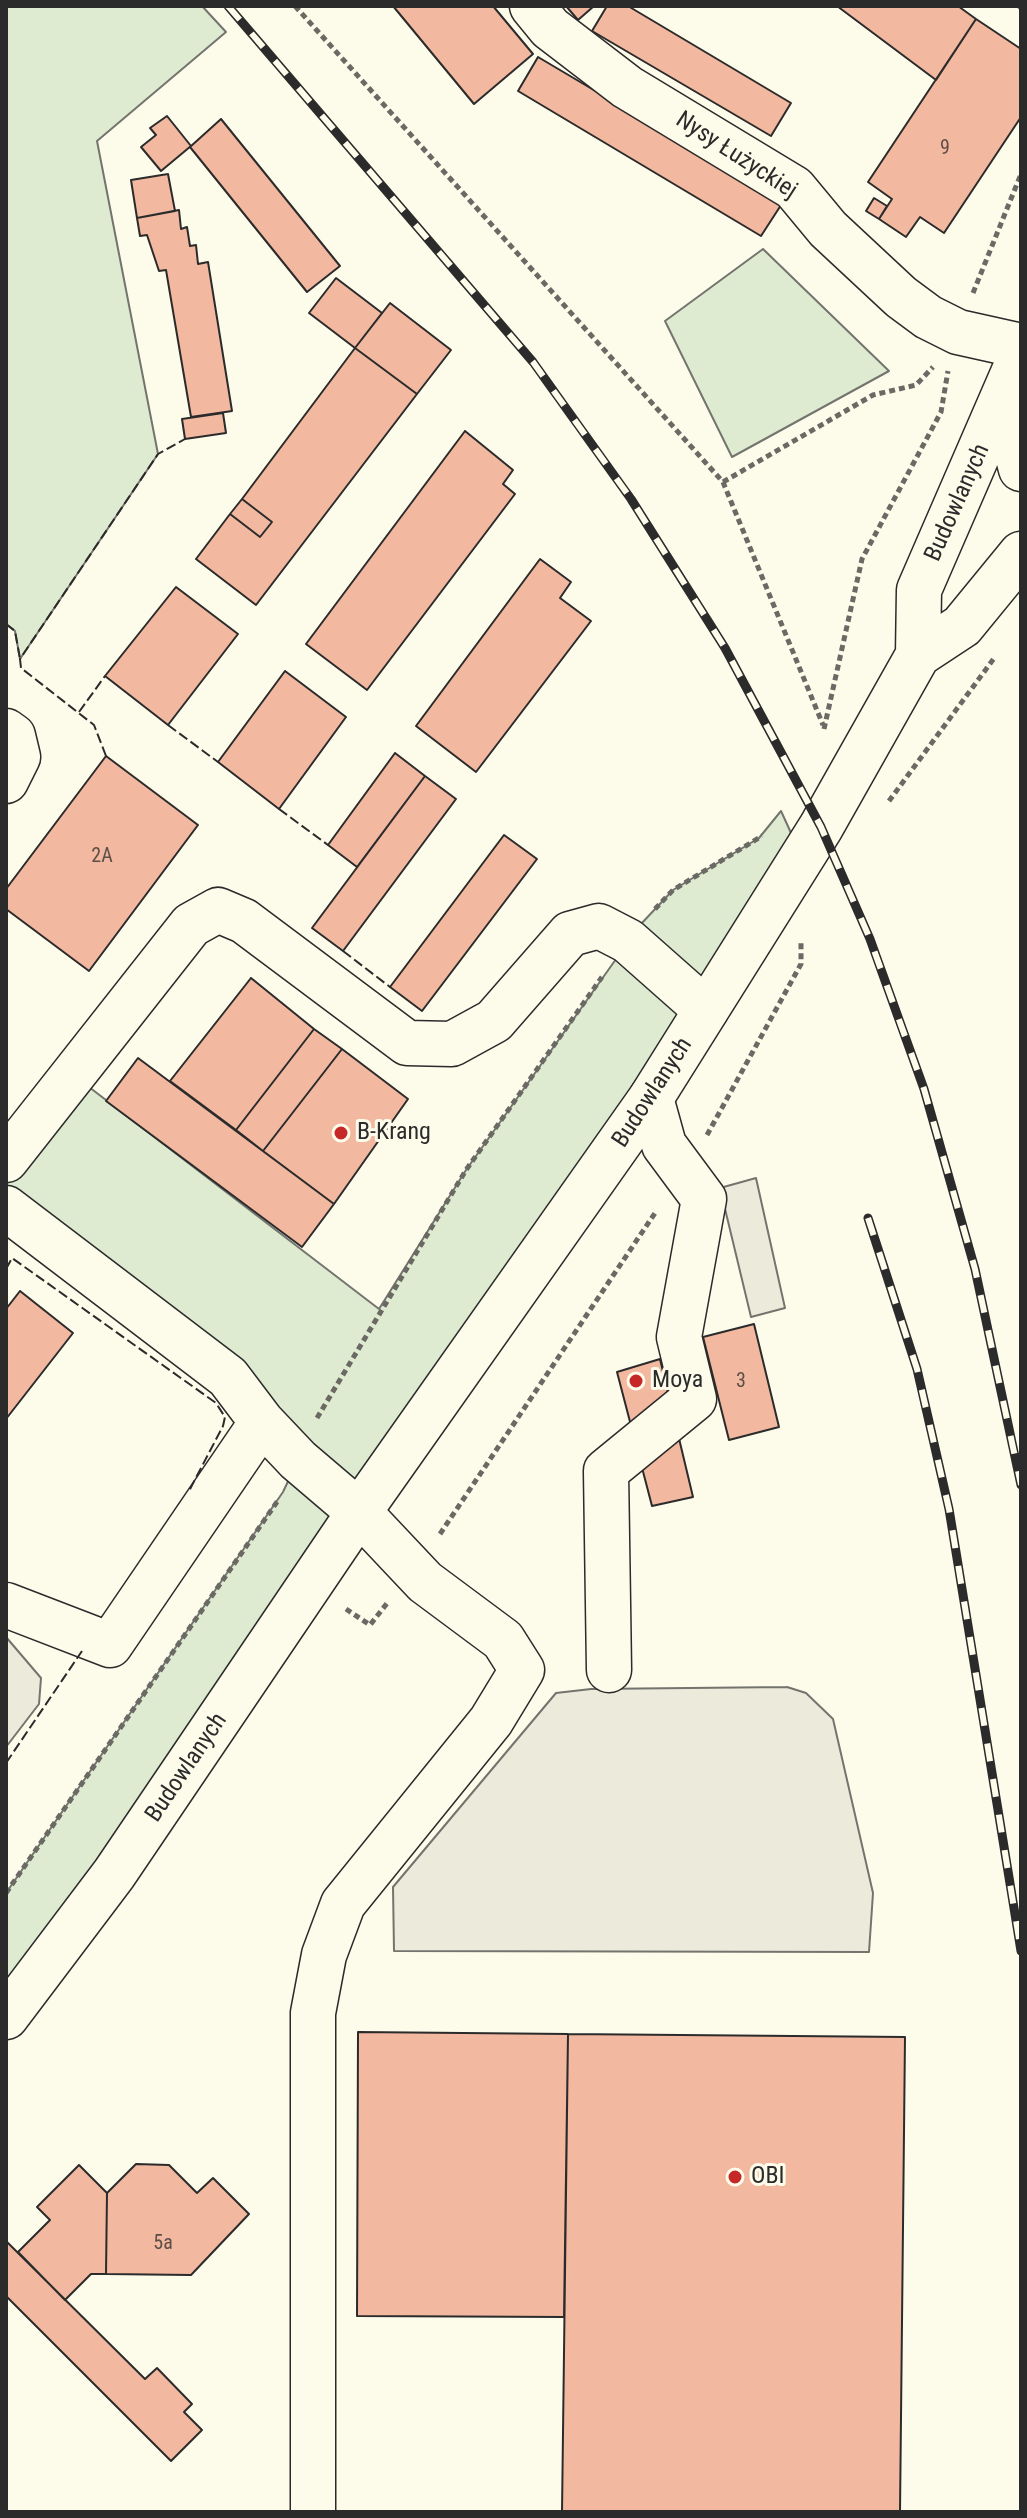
<!DOCTYPE html>
<meta charset="utf-8">
<style>
body{margin:0}
#map{position:relative;width:1027px;height:2518px;overflow:hidden;background:#fdfbea;font-family:"Roboto Condensed",sans-serif}
canvas{display:block}
.frame{position:absolute;inset:0;border:8px solid #2b2b2b;pointer-events:none}
</style>
<div id="map">
<canvas width="1027" height="2518"></canvas>
<div class="frame"></div>
</div>
<script>
const context = document.querySelector('canvas').getContext('2d');
context.lineJoin = 'round';
function fillPath(path, color) { context.fillStyle = color; context.fill(path, 'evenodd'); }
const shape = rows => new Path2D(rows.map(r => 'M' + r).join(''));
function stroke(path, color, width, dash) { context.strokeStyle = color; context.lineWidth = width; context.lineCap = dash ? 'butt' : 'round'; context.setLineDash(dash || []); context.stroke(path); }
function drawText(font, color, halo, rows, align = 'center') {
  context.font = font + ' "Roboto Condensed",sans-serif'; context.lineWidth = 6; context.setLineDash([]); context.textBaseline = 'middle'; context.strokeStyle = halo; context.fillStyle = color; for (const [text, x, y, turn = 0] of rows) {
    context.save(); context.translate(x, y); context.rotate((+turn || 0) * Math.PI / 180); context.textAlign = isNaN(turn) ? turn : align; if (halo) context.strokeText(text, 0, 0); context.fillText(text, 0, 0); context.restore();
  }
}
const green = shape([
 [6,6,202,6,226,32,97,141,158,454,20,659,15,631,6,624,6,6],
 [763,249,889,371,732,457,665,321,763,249],
 [781,811,802,857,6,2015,6,1893,283,1492,298,1460,6,1208,6,1160,72,1074,379,1309,466,1170,641,924,673,890,759,838,781,811]
]);
const parking = shape([
 [756,1178,785,1308,751,1317,720,1188,756,1178],
 [6,1637,41,1678,39,1704,6,1747,6,1637],
 [787,1687,806,1693,833,1719,873,1893,869,1952,394,1951,393,1887,556,1693,591,1689,787,1687]
]);
const building = shape([
 [393,6,493,6,533,54,474,104,393,6],
 [566,6,594,6,578,20,566,6],
 [607,6,628,6,791,103,771,136,592,31,607,6],
 [837,6,958,6,976,19,936,80,837,6],
 [976,19,1021,49,1021,117,944,233,920,217,906,237,879,219,892,199,868,182,976,19],
 [538,57,783,202,761,236,518,91,538,57],
 [167,116,191,146,161,171,141,147,156,135,150,128,167,116],
 [221,119,340,266,307,292,190,147,221,119],
 [168,174,175,211,137,218,131,180,168,174],
 [874,198,887,206,879,219,866,211,874,198],
 [179,210,181,229,187,227,190,246,196,245,198,264,208,262,232,411,191,417,166,270,159,271,147,235,140,236,137,218,179,210],
 [336,278,382,313,355,348,309,313,336,278],
 [390,303,451,350,417,394,355,348,390,303],
 [355,348,417,394,256,605,196,559,230,514,260,537,272,522,242,499,355,348],
 [223,413,226,433,185,439,182,419,223,413],
 [465,431,513,470,503,484,515,494,367,690,306,644,465,431],
 [242,499,272,522,260,537,230,514,242,499],
 [540,559,571,582,560,598,591,621,476,772,416,726,540,559],
 [176,587,238,634,168,725,105,676,176,587],
 [285,671,346,717,279,809,218,762,285,671],
 [395,753,425,776,357,867,328,845,395,753],
 [106,756,198,825,89,971,6,909,6,889,106,756],
 [425,776,456,799,343,951,312,928,425,776],
 [504,835,537,859,422,1011,390,987,504,835],
 [251,978,314,1029,236,1130,170,1081,251,978],
 [314,1029,342,1049,263,1151,236,1130,314,1029],
 [342,1049,408,1099,334,1204,263,1151,342,1049],
 [138,1058,334,1204,302,1247,106,1101,138,1058],
 [20,1291,73,1333,6,1419,6,1309,20,1291],
 [754,1324,779,1427,729,1440,703,1337,754,1324],
 [660,1359,693,1497,652,1506,617,1372,660,1359],
 [358,2032,568,2034,564,2317,357,2316,358,2032],
 [568,2034,905,2037,900,2512,562,2512,568,2034],
 [136,2164,169,2165,197,2193,213,2178,249,2214,191,2275,106,2274,107,2193,136,2164],
 [79,2165,107,2193,106,2274,91,2274,65,2300,18,2252,50,2220,37,2207,79,2165],
 [6,2241,145,2379,157,2368,192,2404,184,2412,202,2430,171,2461,6,2296,6,2241]
]);
const path = shape([
 [295,6,723,482,823,725],
 [1019,6,1021,8],
 [973,293,1021,174],
 [723,482,873,395,916,385,933,367],
 [824,729,862,559,941,412,948,371],
 [889,801,995,657],
 [655,909,673,890,762,836],
 [707,1135,801,964,801,942],
 [317,1418,466,1170,602,977],
 [440,1534,657,1210],
 [346,1609,370,1625,388,1602],
 [6,1893,279,1499]
]);
const minor = shape([
 [532,6,550,28,627,87,794,188,828,229,901,297,928,317,958,332,1021,346],
 [1011,384,1014,443,1021,469],
 [6,731,13,736,18,757,6,781],
 [6,1160,191,925,218,910,244,921,407,1043,452,1044,494,1021,570,934,599,926,628,941,706,1010],
 [6,1208,228,1377,262,1422,298,1460,359,1512,425,1582,503,1640,522,1670,491,1721,343,1904,324,1955,313,2013,313,2512],
 [6,1605,110,1645,262,1422],
 [609,1670,606,1471,694,1399,679,1337,704,1199,664,1145,651,1098]
]);
const major = shape([
 [918,655,919,590,1021,355],
 [6,2017,114,1874,359,1512,651,1098,821,827,918,655,962,626,1021,554]
]);
const rail = shape([
 [228,6,533,362,631,499,725,648,821,827,870,939,924,1089,975,1269,1021,1485],
 [868,1218,917,1369,949,1509,1021,1951]
]);
const fence = shape([
 [6,624,15,631,20,659],
 [79,712,105,676],
 [168,725,218,762],
 [106,756,94,725,21,668,20,659,158,454,185,439],
 [279,809,328,845],
 [343,951,390,987],
 [6,1269,12,1258,216,1403,225,1417,223,1426,189,1491],
 [6,1763,82,1651]
]);
const markers = [
 [341,1133,8,"#c62828"],
 [636,1381,8,"#c62828"],
 [735,2177,8,"#c62828"]
];
const numberNames = [
 ["9",945,149],
 ["2A",102,857],
 ["3",741,1382],
 ["5a",163,2244]
];
const streetNames = [
 ["Nysy Łużyckiej",736,156,33],
 ["Budowlanych",958,503,-66],
 ["Budowlanych",653,1093,-57],
 ["Budowlanych",187,1768,-56]
];
const poiNames = [
 ["B-Krang",357,1133],
 ["Moya",652,1381],
 ["OBI",751,2177]
];
fillPath(green, '#deebd1');
stroke(green, '#74746e', 2);
fillPath(parking, '#eceadb');
stroke(parking, '#74746e', 2);
fillPath(building, '#f2b8a0');
stroke(building, '#2b2b2b', 2);
stroke(minor, '#2b2b2b', 47);
stroke(major, '#2b2b2b', 47);
stroke(path, '#6a6964', 5, [6, 4]);
stroke(minor, '#fdfbea', 44);
stroke(major, '#fdfbea', 44);
stroke(rail, '#2b2b2b', 9);
stroke(rail, '#fdfbea', 6, [18]);
stroke(fence, '#2b2b2b', 2, [10, 4]);
for (const [x, y, r, color] of markers) { const dot = new Path2D(); dot.arc(x, y, r, 0, 2 * Math.PI); context.fillStyle = color; context.fill(dot); stroke(dot, '#fdfbea', 3); }
drawText('20px', '#5d4e48', null, numberNames);
drawText('24px', '#2b2b2b', '#fdfbea', streetNames);
drawText('24px', '#2b2b2b', '#fdfbea', poiNames, 'left');
</script>
